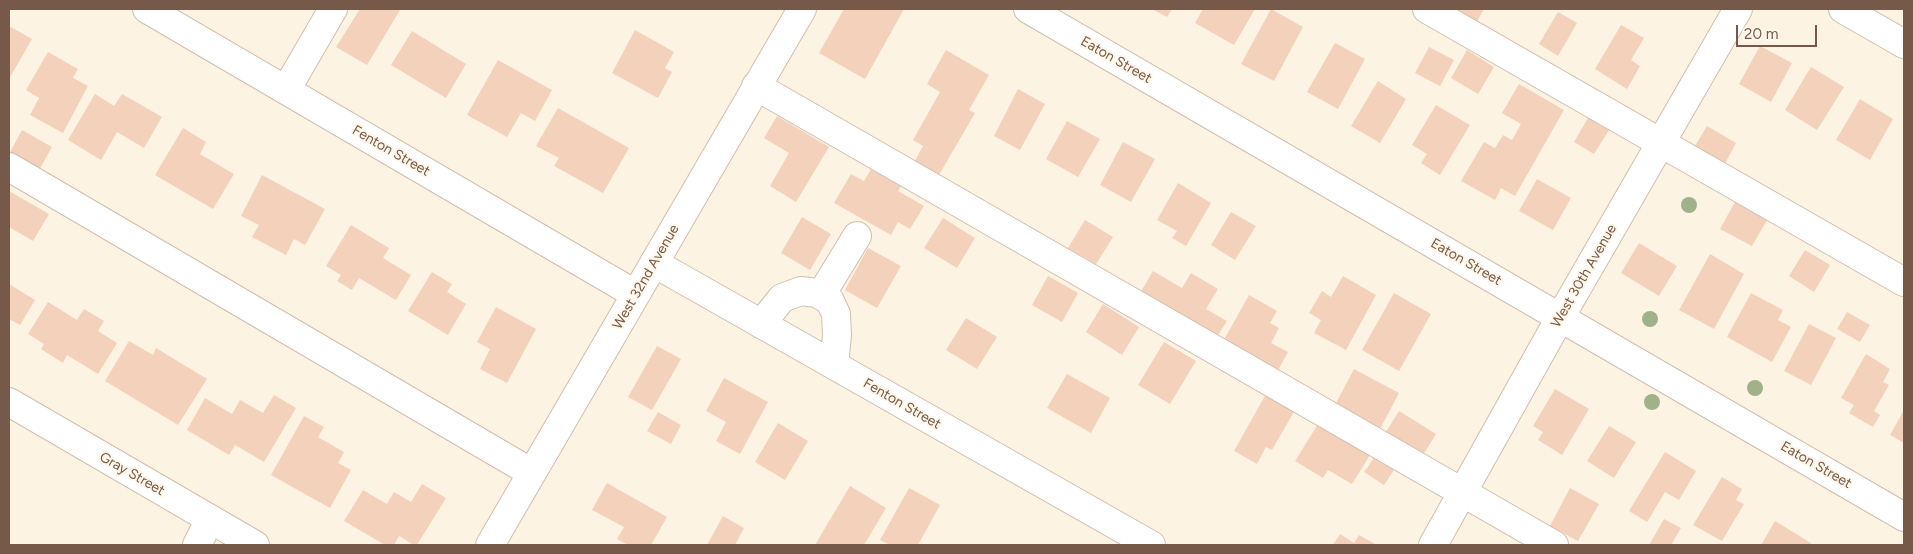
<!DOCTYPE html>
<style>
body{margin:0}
#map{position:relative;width:1913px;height:554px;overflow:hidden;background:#fdf3e3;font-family:Figtree,sans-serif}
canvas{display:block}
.frame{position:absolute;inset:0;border:10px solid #765948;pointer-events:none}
.scale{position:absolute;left:1736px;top:25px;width:81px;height:22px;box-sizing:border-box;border:2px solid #765948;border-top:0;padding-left:6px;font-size:15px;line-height:18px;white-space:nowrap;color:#765948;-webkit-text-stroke:4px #fff7ea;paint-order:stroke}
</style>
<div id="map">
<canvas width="1913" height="554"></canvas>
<div class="frame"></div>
<div class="scale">20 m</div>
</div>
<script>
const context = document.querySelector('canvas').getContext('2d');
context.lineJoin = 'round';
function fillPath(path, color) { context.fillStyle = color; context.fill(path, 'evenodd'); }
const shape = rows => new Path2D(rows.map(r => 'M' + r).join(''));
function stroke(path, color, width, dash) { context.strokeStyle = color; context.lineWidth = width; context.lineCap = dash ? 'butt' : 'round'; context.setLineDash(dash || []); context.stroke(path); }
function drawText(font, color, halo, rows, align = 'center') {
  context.font = font + ' Figtree,sans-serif'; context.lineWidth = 4; context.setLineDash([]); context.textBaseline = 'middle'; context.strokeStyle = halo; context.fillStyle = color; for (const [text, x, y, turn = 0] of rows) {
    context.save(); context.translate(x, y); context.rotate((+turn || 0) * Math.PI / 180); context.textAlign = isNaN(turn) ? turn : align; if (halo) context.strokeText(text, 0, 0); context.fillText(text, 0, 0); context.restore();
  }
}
const building = shape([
 [360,9,400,10,367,65,336,47],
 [844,9,904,9,865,79,819,53],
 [1152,9,1172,9,1167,17],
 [1203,9,1255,9,1234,45,1195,23],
 [1271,9,1303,27,1274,81,1241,64],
 [1449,9,1484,9,1476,23],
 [1558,12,1577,23,1558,56,1539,44],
 [1621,25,1644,38,1631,60,1640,66,1627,89,1595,69],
 [9,26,32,39,9,79],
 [635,30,674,52,665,68,672,72,658,98,612,73],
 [412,31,466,64,446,98,391,65],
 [1335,43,1365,59,1338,109,1307,92],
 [1760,46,1792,63,1771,102,1739,84],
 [1429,47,1454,60,1440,86,1415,73],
 [946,50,989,75,969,110,975,113,936,180,912,166,923,146,913,140,940,92,927,84],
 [1467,50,1494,67,1478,94,1451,78],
 [48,52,78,69,73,78,88,86,63,133,30,115,39,98,26,90],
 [498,60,552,90,535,121,521,113,507,137,467,115],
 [1811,67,1844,87,1817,130,1785,110],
 [1378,81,1406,99,1380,143,1351,126],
 [1519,84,1564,110,1515,196,1501,188,1495,200,1461,181,1484,142,1495,148,1503,135,1512,140,1521,124,1502,113],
 [1018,89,1045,104,1020,150,994,136],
 [95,94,114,106,122,94,162,117,144,148,117,132,101,160,68,140],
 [1860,99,1893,119,1870,160,1836,140],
 [1436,105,1470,125,1440,175,1421,163,1427,154,1412,145],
 [558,108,629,148,603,193,554,166,559,158,536,146],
 [777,116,829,147,796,202,770,186,789,153,764,138],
 [1588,118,1609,130,1594,154,1574,142],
 [1067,121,1100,139,1078,177,1046,159],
 [1707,126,1736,143,1723,167,1693,149],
 [183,128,206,142,200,154,234,174,213,209,155,175],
 [22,130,52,147,39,170,9,154],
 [1123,142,1155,159,1131,202,1100,185],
 [871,169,901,186,898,191,924,206,910,229,898,222,891,235,834,203,851,174,864,181],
 [262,175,325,209,305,245,294,239,286,255,252,237,259,225,241,216],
 [1537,179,1571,198,1553,230,1519,211],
 [1178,183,1211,203,1186,246,1172,238,1177,231,1157,220],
 [9,191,49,214,33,241,9,227],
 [1735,202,1767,220,1752,246,1720,229],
 [1231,212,1256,226,1235,260,1211,245],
 [802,217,831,234,810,270,781,253],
 [943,218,975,238,957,268,924,248],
 [1085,220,1113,237,1096,264,1068,248],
 [351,225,389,248,383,258,411,275,396,300,359,278,352,290,337,281,341,275,326,266],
 [1639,243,1677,266,1659,296,1621,273],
 [868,248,901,266,877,308,845,290],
 [1805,250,1830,265,1814,292,1789,276],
 [1710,254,1744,274,1714,329,1679,310],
 [1153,271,1182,288,1191,273,1218,289,1206,309,1227,321,1215,340,1139,295],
 [432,272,452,284,447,292,466,304,448,335,408,311],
 [1048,276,1078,293,1062,322,1032,305],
 [1343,276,1376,295,1346,350,1314,333,1321,320,1309,313,1322,291,1331,297],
 [9,284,35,300,20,325,9,319],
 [1394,293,1431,314,1399,371,1362,350],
 [1751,293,1783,310,1778,320,1791,327,1772,362,1727,337],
 [1249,295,1277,311,1270,323,1279,328,1271,343,1288,352,1275,376,1221,345],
 [48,302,77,320,84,309,104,321,98,331,117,343,98,374,67,355,63,363,41,349,44,344,28,334],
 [1103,304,1139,327,1122,355,1086,332],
 [496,307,536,329,507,383,480,369,490,349,477,342],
 [1847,312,1870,325,1860,342,1837,329],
 [966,318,997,337,977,369,946,350],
 [1809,324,1836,338,1811,385,1784,371],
 [129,341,153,355,156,348,207,379,178,425,105,381],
 [1164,342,1196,361,1170,404,1138,385],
 [657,346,681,359,652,410,628,397],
 [1866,354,1890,369,1883,382,1889,385,1874,411,1880,415,1873,427,1849,413,1854,405,1841,398],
 [1354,369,1399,393,1380,429,1335,405],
 [1067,374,1110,398,1091,433,1047,408],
 [724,378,768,402,740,454,716,441,726,422,706,411],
 [1555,389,1589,409,1562,455,1538,440,1543,432,1533,426],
 [1266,394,1295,410,1272,450,1266,447,1257,464,1234,451],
 [274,395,296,408,264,462,235,445,229,455,187,430,205,398,232,414,240,400,263,413],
 [1904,410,1904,443,1890,435],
 [1399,411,1436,434,1423,455,1386,432],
 [658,412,681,425,671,444,647,431],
 [304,416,324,427,318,437,344,452,338,463,351,470,330,508,271,475],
 [778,423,808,441,785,480,755,462],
 [1318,424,1370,455,1352,484,1328,470,1323,478,1295,461],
 [1609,426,1636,442,1614,478,1587,461],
 [1665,452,1696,471,1679,500,1665,492,1647,522,1629,511],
 [1374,458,1394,470,1384,485,1364,472],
 [1722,477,1742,489,1736,500,1744,504,1722,541,1693,525],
 [607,483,667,517,651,545,628,545,617,539,624,527,592,510],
 [422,484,446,498,417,545,414,545,399,536,394,545,385,545,344,521,363,490,387,504,394,492,411,502],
 [850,486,886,508,864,545,815,545],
 [909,488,940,505,918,545,890,545,880,540],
 [1570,488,1599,504,1578,541,1550,526],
 [723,516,744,528,735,545,707,545],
 [1664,519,1681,528,1671,545,1649,545],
 [1775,521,1811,543,1810,545,1761,545],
 [1340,534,1354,543,1359,535,1377,545,1333,545]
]);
const minor = shape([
 [147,9,635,294],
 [1028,9,1904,517],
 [1427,9,1904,282],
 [1843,9,1904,44],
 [756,86,1554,545],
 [286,90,333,9],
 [9,167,532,473],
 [654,263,1151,545],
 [821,295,857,236],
 [761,324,782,298,801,291,817,293,830,301,836,314,837,335,834,365],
 [9,402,255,545],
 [197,545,210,519],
 [490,545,802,9],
 [1433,545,1561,316,1738,9]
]);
const trees = [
 [1689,205],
 [1650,319],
 [1755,388],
 [1652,402]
];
const streetNames = [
 ["Eaton Street",1116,60,30],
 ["Fenton Street",391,151,30],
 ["Eaton Street",1466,262,30],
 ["West 30th Avenue",1584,276,-60],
 ["West 32nd Avenue",646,277,-60],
 ["Fenton Street",902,404,30],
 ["Eaton Street",1816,465,30],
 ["Gray Street",132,474,30]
];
fillPath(building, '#f3d1ba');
stroke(minor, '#d1bdac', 30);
stroke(minor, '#fff', 28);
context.fillStyle = '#9fb289';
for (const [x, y] of trees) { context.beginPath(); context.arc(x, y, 8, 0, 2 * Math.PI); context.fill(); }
drawText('14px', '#765948', '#fff7ea', streetNames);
</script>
